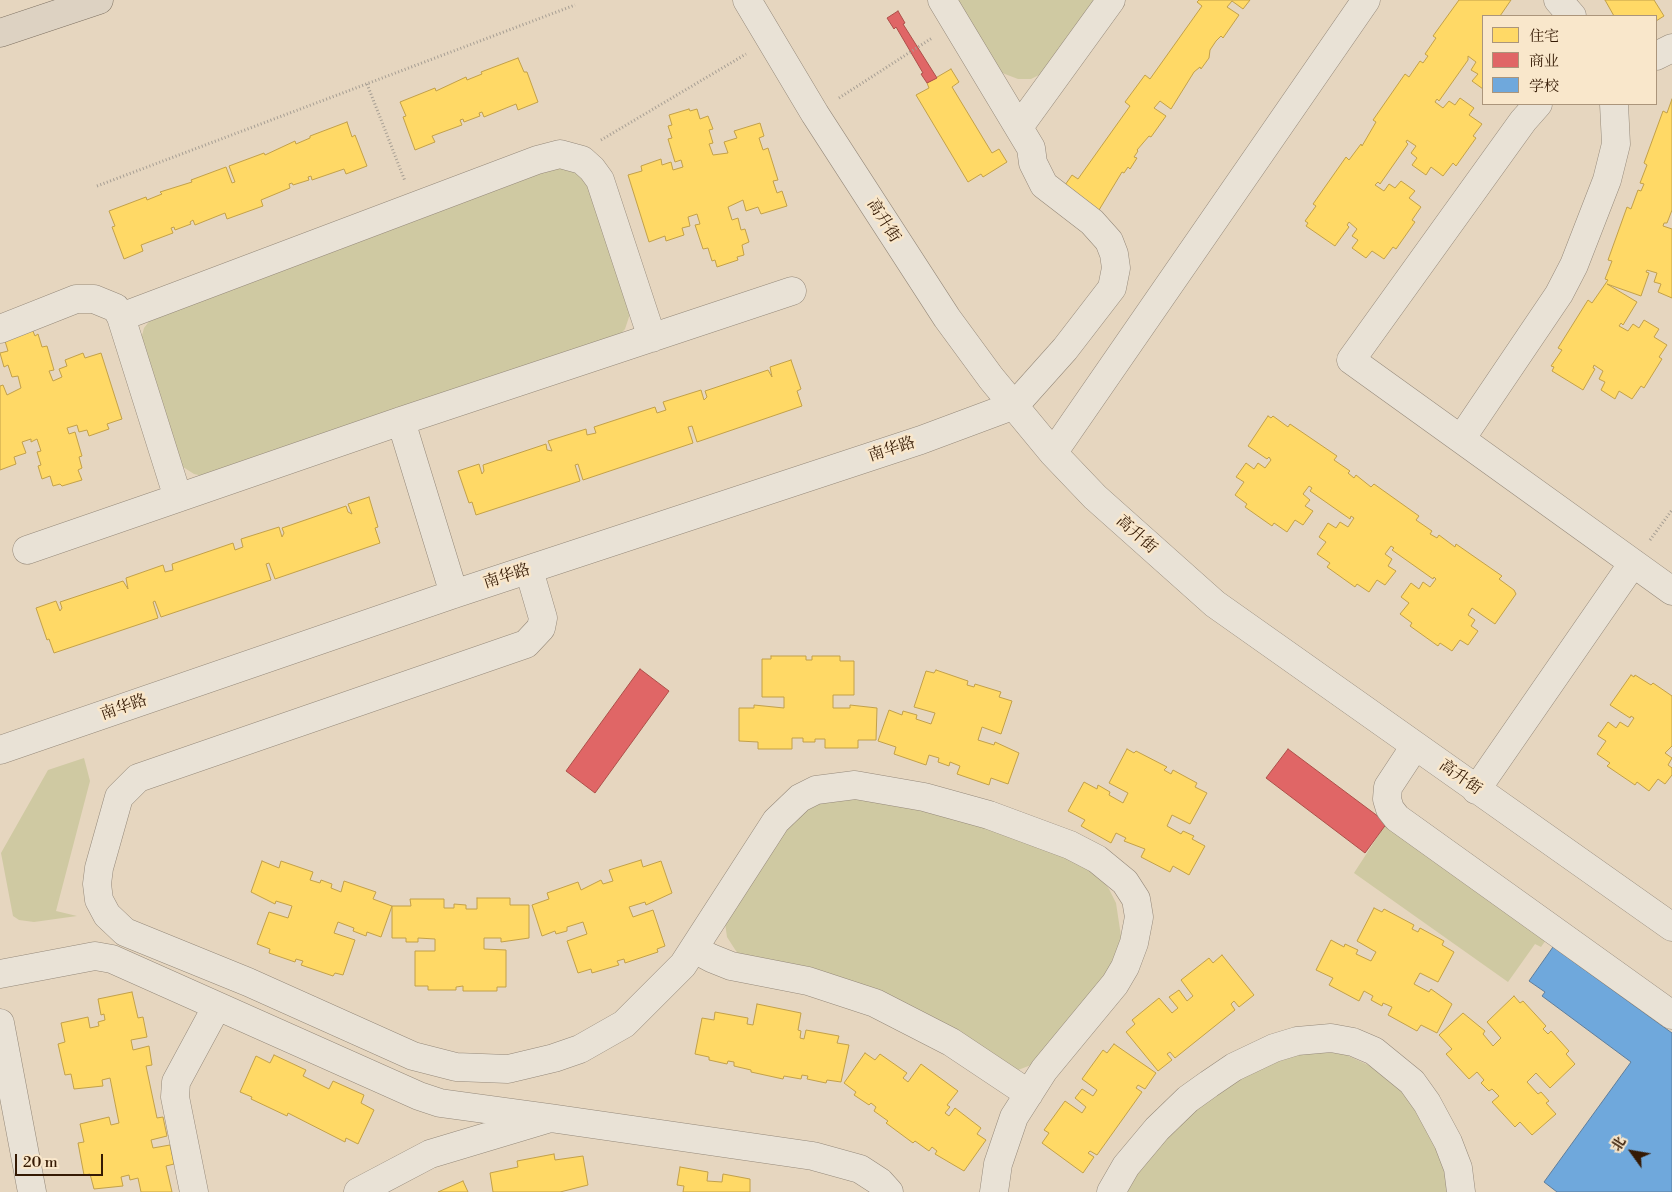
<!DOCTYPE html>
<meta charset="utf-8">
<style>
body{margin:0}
#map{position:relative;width:1672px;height:1192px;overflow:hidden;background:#e6d6bf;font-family:"Libre Bodoni","Noto Serif SC",serif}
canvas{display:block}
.legend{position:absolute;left:1482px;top:15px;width:175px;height:90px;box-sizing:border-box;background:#f9e7cb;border:1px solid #ab957b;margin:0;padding:6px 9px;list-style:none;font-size:15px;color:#351a04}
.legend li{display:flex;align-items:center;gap:10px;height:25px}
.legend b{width:25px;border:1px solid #ab957b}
.north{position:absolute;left:1607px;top:1127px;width:50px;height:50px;-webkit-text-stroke:4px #f9e7cb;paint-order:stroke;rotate:302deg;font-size:14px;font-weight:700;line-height:20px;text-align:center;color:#351a04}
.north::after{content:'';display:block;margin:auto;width:18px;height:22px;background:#351a04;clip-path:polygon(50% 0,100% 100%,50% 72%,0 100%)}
.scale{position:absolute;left:15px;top:1154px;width:88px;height:22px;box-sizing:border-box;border:2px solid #351a04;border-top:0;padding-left:6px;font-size:15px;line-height:18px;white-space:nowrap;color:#351a04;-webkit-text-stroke:4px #f9e7cb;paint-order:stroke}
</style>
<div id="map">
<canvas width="1672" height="1192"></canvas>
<ul class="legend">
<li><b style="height:14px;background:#ffd966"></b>住宅</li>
<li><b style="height:14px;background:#e06666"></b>商业</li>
<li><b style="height:14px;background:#6fa8dc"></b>学校</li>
</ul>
<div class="north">北</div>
<div class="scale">20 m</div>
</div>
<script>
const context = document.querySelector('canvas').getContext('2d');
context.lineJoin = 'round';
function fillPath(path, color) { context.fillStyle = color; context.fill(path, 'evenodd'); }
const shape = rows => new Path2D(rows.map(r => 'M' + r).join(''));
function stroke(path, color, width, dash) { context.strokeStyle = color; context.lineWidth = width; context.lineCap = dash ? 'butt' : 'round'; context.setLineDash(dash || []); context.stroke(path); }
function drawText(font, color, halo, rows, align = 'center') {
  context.font = font + ' "Libre Bodoni","Noto Serif SC",serif'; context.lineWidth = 5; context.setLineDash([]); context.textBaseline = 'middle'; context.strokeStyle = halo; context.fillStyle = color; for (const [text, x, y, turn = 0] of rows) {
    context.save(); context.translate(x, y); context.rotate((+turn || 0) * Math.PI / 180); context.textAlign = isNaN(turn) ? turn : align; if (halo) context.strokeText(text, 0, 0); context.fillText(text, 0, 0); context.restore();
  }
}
const green = shape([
 [954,0,1097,0,1047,71,1031,79,1018,79,997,71],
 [558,164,589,179,631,311,625,329,618,337,203,476,194,474,180,465,140,343,144,328,154,315],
 [84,758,90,781,56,911,77,916,34,922,19,920,13,916,1,853,48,770],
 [834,796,896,801,1058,850,1098,875,1109,889,1116,903,1121,936,1118,954,1112,970,1039,1062,1018,1070,1005,1068,746,960,736,951,727,937,725,923,789,818],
 [1387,822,1548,937,1541,947,1535,944,1508,982,1354,873],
 [1320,1052,1344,1054,1377,1069,1420,1106,1446,1168,1448,1192,1121,1192,1191,1107,1277,1056]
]);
const homes = shape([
 [1199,0,1250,0,1243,9,1232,1,1227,7,1239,15,1223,38,1221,36,1216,41,1210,50,1209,58,1201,69,1200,67,1194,72,1171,109,1160,101,1154,108,1166,116,1151,137,1149,136,1137,150,1138,151,1134,157,1137,158,1130,169,1128,167,1124,173,1122,172,1099,210,1063,188,1072,175,1078,179,1130,106,1125,102,1145,75,1150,79,1202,6,1197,2,1199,0],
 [1459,0,1511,0,1500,16,1483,16,1483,89,1472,81,1478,74,1471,70,1476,62,1468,56,1468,60,1439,101,1437,99,1435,102,1443,108,1449,101,1455,105,1460,98,1474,108,1469,115,1482,124,1473,136,1476,138,1456,166,1453,163,1443,176,1431,167,1426,175,1412,165,1417,158,1411,153,1416,146,1407,140,1406,142,1408,144,1380,184,1378,182,1375,185,1384,191,1389,184,1395,188,1401,181,1415,191,1409,198,1421,207,1412,220,1415,222,1396,249,1393,247,1384,259,1372,251,1366,258,1352,248,1358,240,1352,236,1357,229,1349,222,1347,225,1349,227,1335,246,1306,226,1308,223,1305,221,1316,206,1313,204,1346,157,1349,160,1361,144,1362,146,1376,122,1373,120,1405,74,1409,77,1420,61,1423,63,1428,56,1425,54,1436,38,1433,36,1459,0],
 [1605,0,1654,0,1664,16,1656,21,1656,16,1614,16,1605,0],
 [518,58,524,72,527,72,538,102,518,110,516,104,484,117,482,112,479,113,480,116,464,122,463,119,460,120,462,125,432,136,435,142,415,150,403,117,406,116,400,102,435,88,436,91,466,77,467,80,482,74,481,72,518,58],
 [951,69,959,82,952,87,992,153,999,149,1007,162,983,177,981,174,968,182,916,95,929,88,927,83,951,69],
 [1672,99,1672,210,1667,223,1664,223,1663,226,1672,229,1672,298,1658,292,1661,284,1654,282,1657,273,1647,270,1646,272,1649,273,1641,296,1607,284,1637,302,1623,325,1621,323,1619,326,1628,331,1633,324,1639,328,1644,320,1659,329,1654,337,1667,345,1659,357,1662,359,1644,388,1641,386,1632,399,1619,391,1615,399,1601,390,1605,382,1599,379,1603,371,1594,365,1593,368,1595,369,1583,390,1552,371,1554,367,1551,366,1562,350,1558,348,1588,300,1592,303,1608,280,1605,279,1612,261,1608,260,1627,207,1631,209,1638,190,1641,191,1644,184,1640,183,1647,165,1644,163,1663,111,1667,113,1672,99],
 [689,109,690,111,697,109,700,119,708,116,713,129,709,130,713,143,709,144,713,155,728,153,724,142,737,138,734,131,760,123,764,136,759,138,763,150,768,148,778,180,773,181,777,193,782,191,787,206,761,214,758,207,746,211,743,200,728,207,732,220,738,218,741,230,745,229,749,242,742,245,744,255,737,257,738,260,717,267,715,260,712,261,708,248,703,249,695,225,700,224,697,214,688,217,690,226,682,228,684,235,666,241,665,236,649,242,628,175,642,171,641,166,661,159,662,165,671,162,673,170,683,167,681,160,675,162,668,139,672,138,668,126,672,125,669,115,689,109],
 [347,122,352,137,355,135,367,166,346,174,344,169,312,180,311,176,308,177,309,180,293,185,292,183,289,184,290,188,261,200,263,206,227,219,225,213,195,225,193,220,190,222,191,224,175,230,174,227,171,228,173,233,141,245,143,251,124,259,112,227,115,226,109,211,146,197,147,200,162,194,160,192,192,182,191,180,226,167,232,183,235,182,229,166,264,153,265,155,295,141,296,144,310,138,310,136,347,122],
 [32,329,35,336,38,334,42,347,47,346,54,370,49,371,53,381,62,377,59,369,67,366,65,360,83,353,85,358,101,353,122,419,107,424,109,429,89,436,87,430,79,432,77,425,67,428,69,434,75,432,82,456,79,457,82,468,78,470,82,480,62,486,60,484,53,486,50,476,42,479,38,466,41,465,37,452,41,451,37,439,31,442,31,439,22,442,26,453,14,457,16,464,0,470,0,386,3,385,7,395,21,388,18,376,12,377,8,365,4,367,0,353,8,351,5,341,32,329],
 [791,360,801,389,797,391,802,406,697,442,692,426,688,427,693,443,583,480,578,464,575,465,580,481,476,515,472,502,469,503,458,471,479,464,482,474,484,471,483,465,546,444,547,450,552,451,548,441,586,429,587,435,596,433,594,427,655,407,657,413,666,410,663,402,701,390,704,400,707,397,705,391,768,370,772,377,770,367,791,360],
 [1268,416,1271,418,1273,416,1288,427,1290,424,1337,456,1334,460,1350,471,1348,473,1354,478,1356,475,1371,487,1374,484,1419,516,1416,520,1432,531,1430,534,1437,538,1439,535,1455,547,1456,544,1502,576,1499,579,1514,590,1516,594,1495,624,1472,608,1468,615,1475,620,1471,626,1478,631,1468,645,1460,640,1452,651,1440,643,1438,646,1410,626,1412,623,1400,614,1409,603,1401,597,1411,583,1419,589,1423,582,1430,587,1436,579,1434,577,1433,579,1392,550,1394,548,1391,546,1385,554,1392,559,1388,566,1396,571,1385,585,1377,580,1369,592,1357,584,1355,587,1327,567,1330,563,1317,554,1326,542,1319,537,1328,523,1336,528,1340,522,1348,527,1354,518,1351,516,1350,519,1310,491,1312,488,1309,486,1303,494,1310,500,1305,506,1313,511,1303,525,1295,520,1287,532,1274,523,1272,526,1245,507,1247,504,1235,495,1244,482,1236,477,1246,463,1254,469,1258,463,1265,468,1271,460,1269,457,1267,459,1248,446,1268,416],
 [369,497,378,527,375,528,380,543,275,579,269,563,266,564,271,580,161,617,155,601,153,602,158,618,54,653,49,639,47,640,36,608,56,601,60,611,62,608,60,602,123,581,128,589,126,578,163,565,165,572,173,570,172,564,233,543,235,550,243,547,241,539,279,527,282,537,284,533,282,528,346,506,348,512,352,514,348,504,369,497],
 [771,656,806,656,806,660,812,660,812,656,840,656,840,661,854,661,854,695,833,695,833,708,850,708,850,705,877,708,876,740,858,740,858,748,825,748,825,739,815,739,815,742,803,742,803,738,792,738,792,749,758,749,758,742,739,741,739,708,754,708,754,705,784,708,784,697,762,697,762,659,771,659,771,656],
 [936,670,968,681,967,685,974,687,975,684,1001,692,999,697,1012,701,1001,734,982,727,978,740,994,745,995,742,1019,753,1008,784,991,778,989,785,957,774,960,766,950,762,949,766,938,762,939,758,929,755,926,765,894,754,896,747,878,741,889,710,902,715,903,711,917,715,916,719,931,724,935,713,914,707,926,671,934,673,936,670],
 [1631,675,1634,677,1635,675,1651,685,1653,683,1672,696,1672,746,1665,753,1672,758,1668,765,1672,768,1672,775,1665,784,1658,779,1649,791,1637,782,1635,785,1607,766,1610,763,1597,754,1606,741,1598,736,1608,722,1616,728,1620,722,1628,727,1634,718,1631,716,1630,718,1610,705,1631,675],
 [1127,749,1134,753,1136,751,1167,767,1164,770,1171,774,1173,770,1197,783,1195,787,1207,793,1190,824,1172,815,1167,826,1181,834,1183,831,1194,836,1192,839,1205,846,1189,875,1173,866,1170,872,1141,857,1145,849,1124,841,1126,838,1116,833,1111,843,1081,826,1085,820,1068,811,1084,782,1097,789,1098,785,1110,792,1109,795,1123,803,1128,793,1109,783,1127,749],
 [641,860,643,867,661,861,672,893,646,905,645,902,629,907,633,917,653,910,665,946,657,949,658,952,625,963,624,959,617,961,619,965,592,973,591,969,578,973,567,941,587,934,583,922,567,927,567,931,556,934,555,931,542,936,532,905,549,899,547,893,578,882,581,890,601,880,603,884,613,881,609,870,641,860],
 [262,861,279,868,281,861,313,872,310,880,320,883,321,880,332,884,331,888,341,892,344,881,376,892,373,899,392,906,381,937,367,932,366,936,353,931,354,928,338,922,334,933,355,940,343,975,335,973,333,976,301,965,303,961,296,959,295,962,269,953,270,949,257,944,269,912,288,918,292,906,276,901,275,904,251,892,262,861],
 [477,898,510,898,510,905,529,905,529,938,501,942,501,938,484,938,484,949,506,950,506,987,497,987,497,991,463,991,463,986,456,987,456,990,428,990,428,986,415,986,415,951,435,951,435,939,418,938,418,942,406,942,406,938,392,938,392,906,411,906,410,899,444,899,444,908,454,908,454,904,466,905,466,909,477,909,477,898],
 [1374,908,1382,912,1384,909,1414,925,1412,929,1418,932,1420,928,1444,941,1442,945,1454,952,1438,982,1420,973,1414,984,1429,992,1431,989,1452,1004,1437,1033,1421,1025,1417,1031,1388,1015,1392,1007,1383,1003,1382,1006,1371,1000,1373,996,1364,991,1359,1001,1329,985,1333,978,1316,970,1331,940,1344,947,1345,944,1358,950,1356,954,1371,961,1376,952,1357,941,1374,908],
 [1222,955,1254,995,1239,1007,1234,1001,1231,1004,1235,1010,1175,1058,1170,1052,1167,1054,1172,1060,1158,1071,1126,1032,1135,1024,1132,1020,1159,998,1172,1013,1178,1008,1169,997,1179,990,1187,1001,1193,996,1181,980,1209,958,1213,963,1222,955],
 [132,992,138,1018,143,1017,147,1037,131,1040,133,1050,149,1046,152,1065,146,1066,157,1118,163,1117,167,1136,151,1140,153,1148,170,1145,174,1164,166,1166,172,1192,141,1192,138,1178,130,1180,129,1175,121,1177,123,1186,94,1189,90,1174,84,1175,78,1143,84,1142,80,1124,109,1117,111,1125,119,1123,110,1078,102,1080,103,1086,74,1089,71,1074,65,1075,58,1044,65,1042,61,1023,88,1017,90,1028,99,1026,98,1022,105,1020,104,1014,101,1015,98,999,132,992],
 [1514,996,1520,1003,1523,1001,1546,1026,1543,1029,1548,1034,1551,1031,1569,1051,1566,1054,1575,1064,1550,1088,1536,1073,1527,1082,1538,1094,1541,1092,1549,1101,1546,1103,1556,1114,1532,1135,1520,1122,1515,1127,1492,1102,1499,1096,1492,1089,1489,1091,1481,1083,1484,1080,1477,1072,1469,1079,1446,1054,1452,1049,1439,1035,1463,1013,1485,1031,1483,1034,1493,1046,1501,1038,1487,1022,1514,996],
 [757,1004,801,1013,798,1030,801,1031,800,1038,804,1039,806,1030,839,1036,837,1043,849,1045,841,1082,827,1080,826,1083,807,1079,808,1076,802,1075,801,1079,784,1076,783,1079,751,1072,751,1070,734,1066,734,1062,728,1061,727,1064,709,1060,709,1057,695,1054,702,1018,714,1020,715,1012,748,1018,747,1024,753,1025,757,1004],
 [1114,1044,1156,1073,1145,1089,1138,1085,1136,1088,1142,1092,1097,1155,1090,1151,1088,1153,1094,1157,1083,1173,1042,1143,1049,1133,1044,1130,1065,1101,1082,1113,1086,1107,1075,1098,1082,1089,1093,1096,1097,1090,1082,1079,1103,1050,1107,1053,1114,1044],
 [865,1053,875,1060,880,1054,907,1073,903,1078,908,1082,921,1064,958,1091,947,1105,950,1107,945,1113,949,1116,955,1108,981,1128,977,1134,986,1140,964,1171,935,1154,937,1151,932,1147,929,1151,915,1141,913,1143,886,1123,888,1121,874,1111,876,1107,871,1103,869,1105,854,1095,856,1092,844,1083,865,1053],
 [274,1055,306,1070,303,1076,329,1089,333,1081,364,1095,361,1103,374,1110,358,1144,346,1138,345,1142,288,1113,287,1116,251,1099,252,1097,240,1092,256,1056,270,1063,274,1055],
 [554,1154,555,1160,583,1156,588,1185,560,1192,493,1192,490,1173,518,1167,517,1161,554,1154],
 [680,1167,708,1172,707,1181,722,1182,723,1174,750,1179,750,1192,683,1192,684,1186,677,1185,680,1167],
 [463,1181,468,1192,438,1192,463,1181]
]);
const shops = shape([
 [898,11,905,23,903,24,937,78,927,83,921,74,923,73,896,27,894,29,887,18,898,11],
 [640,669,669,691,595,793,566,771,640,669],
 [1288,749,1387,823,1365,853,1266,778,1288,749]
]);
const schools = shape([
 [1553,947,1672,1033,1672,1192,1557,1192,1544,1182,1631,1062,1542,996,1545,992,1529,981,1553,947]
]);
const path = shape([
 [367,84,405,181],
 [839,98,932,38],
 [601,140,746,54],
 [97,186,575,5],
 [1650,540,1672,510]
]);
const minor = shape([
 [747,0,815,114,947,318,991,378,1053,453,1095,497,1215,604,1672,927],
 [1558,0,1572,16],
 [1656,56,1672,48],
 [1538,104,1523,121,1351,360,1672,591],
 [1019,127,1111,0],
 [121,317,537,160,560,154,582,160,592,169,600,180,652,338],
 [0,329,76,299,94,299,116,308,121,317,178,498],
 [401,421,454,594],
 [1461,439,1559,294,1574,265,1607,180,1616,144,1614,104],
 [1053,453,1366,0],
 [27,550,401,421,792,291],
 [529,570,543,618,541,628,526,644,138,778,119,797,99,868,97,884,99,900,107,915,125,932,248,982,413,1056,456,1067,508,1069,554,1058,580,1049,624,1024,683,965,776,821,800,798,816,790,855,785,924,797,989,815,1070,845,1097,859,1125,882,1136,899,1139,917,1134,943,1125,967,1115,984,1044,1070,1014,1117,998,1164,994,1192],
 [1415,746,1388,787,1387,799,1390,809,1397,818,1672,1015],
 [0,750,454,594,921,440,1015,405,1065,349,1112,288,1116,268,1114,254,1109,241,1092,222,1044,185,1033,163,1031,148,942,0],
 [1476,790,1633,563],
 [694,949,711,958,731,966,808,981,875,1003,951,1042,1029,1094],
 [0,974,95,956,112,959,419,1096,440,1103,550,1118],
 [0,1023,32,1192],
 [194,1192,175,1097,176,1082,217,1006],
 [358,1192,430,1154,550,1118,813,1156,860,1169,880,1182,889,1192],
 [1111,1192,1126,1166,1157,1129,1188,1099,1209,1084,1234,1067,1274,1048,1297,1041,1331,1038,1353,1042,1374,1051,1412,1082,1427,1103,1448,1142,1458,1168,1461,1192]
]);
const major = shape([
 [0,33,99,0]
]);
const streetNames = [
 ["高升街",883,221,58],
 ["南华路",892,450,-18],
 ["高升街",1136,535,42],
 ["南华路",507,577,-18],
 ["南华路",124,708,-19],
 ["高升街",1460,778,35]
];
fillPath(green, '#cfc9a2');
fillPath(homes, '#ffd966');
stroke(homes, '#c2a049', 1);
fillPath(shops, '#e06666');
stroke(shops, '#ad4f49', 1);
fillPath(schools, '#6fa8dc');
stroke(schools, '#5e7d9b', 1);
stroke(minor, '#95897a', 29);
stroke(major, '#7c7061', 29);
stroke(path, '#a69e93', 3, [1, 2.5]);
stroke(minor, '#e9e2d6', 28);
stroke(major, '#ddd2c2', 28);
drawText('16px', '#351a04', '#f9e7cb', streetNames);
</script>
